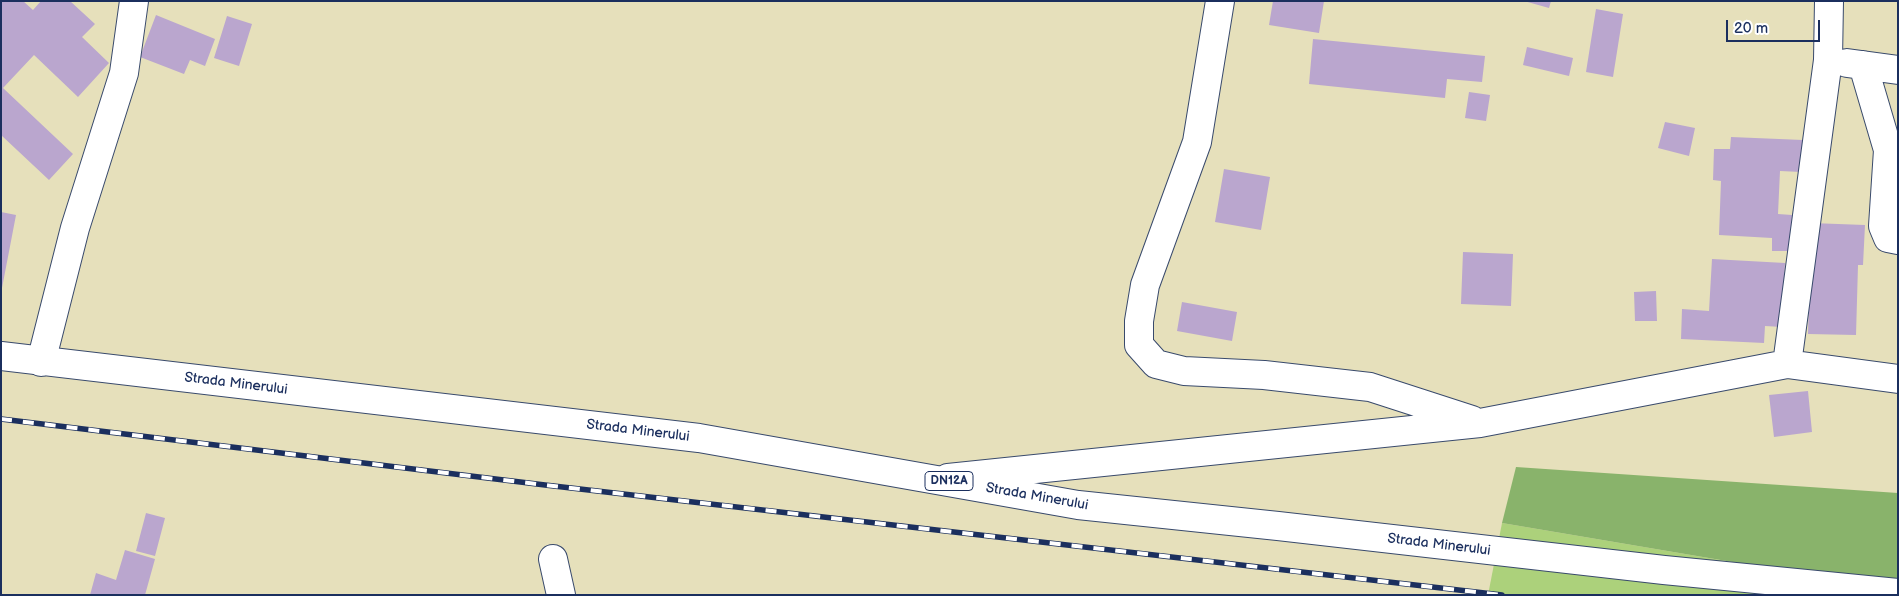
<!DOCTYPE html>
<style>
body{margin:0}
#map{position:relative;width:1899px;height:596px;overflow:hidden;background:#e6e0bb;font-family:"Balsamiq Sans",sans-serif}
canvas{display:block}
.frame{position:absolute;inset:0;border:2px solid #1b2f5e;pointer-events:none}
.scale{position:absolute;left:1726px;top:20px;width:94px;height:22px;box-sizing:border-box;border:2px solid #1b2f5e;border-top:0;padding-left:6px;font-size:15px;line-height:18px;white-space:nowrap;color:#1b2f5e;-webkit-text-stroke:4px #fff;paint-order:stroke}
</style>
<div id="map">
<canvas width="1899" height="596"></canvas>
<div class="frame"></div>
<div class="scale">20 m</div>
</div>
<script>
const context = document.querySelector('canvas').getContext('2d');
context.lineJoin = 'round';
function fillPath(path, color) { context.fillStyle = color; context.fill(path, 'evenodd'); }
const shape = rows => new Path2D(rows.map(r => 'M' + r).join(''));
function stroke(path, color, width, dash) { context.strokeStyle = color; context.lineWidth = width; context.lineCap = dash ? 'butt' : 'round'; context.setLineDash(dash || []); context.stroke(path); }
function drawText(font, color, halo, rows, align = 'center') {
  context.font = font + ' "Balsamiq Sans",sans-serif'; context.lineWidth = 4.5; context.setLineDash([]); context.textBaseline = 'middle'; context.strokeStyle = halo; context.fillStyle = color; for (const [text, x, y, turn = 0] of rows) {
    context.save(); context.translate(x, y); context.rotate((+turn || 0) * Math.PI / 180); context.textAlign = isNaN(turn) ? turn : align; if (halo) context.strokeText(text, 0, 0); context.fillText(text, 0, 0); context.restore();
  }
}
const green = shape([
 [1502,523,1898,590,1898,595,1488,595]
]);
const forest = shape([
 [1516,467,1898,493,1898,590,1502,523]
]);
const building = shape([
 [1,1,23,1,33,10,41,1,70,1,95,24,82,37,109,63,78,97,34,55,3,88,73,154,49,180,1,135],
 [1273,1,1324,1,1319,33,1269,25],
 [1524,1,1551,1,1549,8],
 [1596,9,1623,14,1613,77,1586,72],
 [156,15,215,39,205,66,190,60,184,74,140,57],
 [227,16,252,24,239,66,214,58],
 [1313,39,1485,56,1482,82,1447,79,1445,98,1309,84],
 [1527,47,1573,58,1569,76,1523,65],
 [1469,92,1490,95,1486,121,1465,118],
 [1665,122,1695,128,1689,156,1658,148],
 [1731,137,1803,140,1801,172,1780,171,1778,214,1792,215,1790,251,1772,251,1772,238,1719,235,1721,181,1713,180,1714,149,1730,149],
 [1224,169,1270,177,1261,230,1215,222],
 [1,212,16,215,2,288,1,288],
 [1811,223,1865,225,1863,265,1858,265,1856,335,1808,334],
 [1463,252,1513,254,1511,306,1461,304],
 [1712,259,1785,263,1782,327,1765,326,1764,343,1681,339,1682,309,1709,311],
 [1656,291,1657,321,1635,321,1634,292],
 [1182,302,1237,312,1232,341,1177,331],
 [1808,391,1812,432,1774,437,1769,395],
 [146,513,165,518,155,556,136,551],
 [125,550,155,559,145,595,90,595,96,573,116,580]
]);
const street = shape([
 [1220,1,1197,142,1145,285,1139,321,1139,345,1156,364,1184,371,1264,375,1370,387,1472,420],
 [1847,63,1898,70],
 [1863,65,1888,150,1883,226,1888,238,1898,240],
 [41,362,75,228,124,73,134,1],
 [1787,364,1898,379],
 [948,478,1480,423,1787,364,1828,60,1829,1],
 [553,559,561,595]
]);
const primary = shape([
 [1,356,699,438,1078,505,1278,526,1664,570,1898,593]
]);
const rail = shape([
 [1,419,545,485,1502,595]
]);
const shields = [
 [949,481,48]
];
const shieldNames = [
 ["DN12A",949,481]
];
const streetNames = [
 ["Strada Minerului",236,384,7],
 ["Strada Minerului",638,431,7],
 ["Strada Minerului",1037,497,10],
 ["Strada Minerului",1439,545,7]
];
fillPath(green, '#acd17b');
fillPath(forest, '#89b36b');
fillPath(building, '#baa6ce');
stroke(street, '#394a6c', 30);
stroke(primary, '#394a6c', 30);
stroke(street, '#fff', 28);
stroke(primary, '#fff', 28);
stroke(rail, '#1b2f5e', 5.5);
stroke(rail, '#fff', 4, [11]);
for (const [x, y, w] of shields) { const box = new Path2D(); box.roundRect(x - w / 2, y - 9.5, w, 19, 4); context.fillStyle = '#fff'; context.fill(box); stroke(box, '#1b2f5e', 1); }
drawText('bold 12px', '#1b2f5e', null, shieldNames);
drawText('14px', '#1b2f5e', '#fff', streetNames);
</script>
